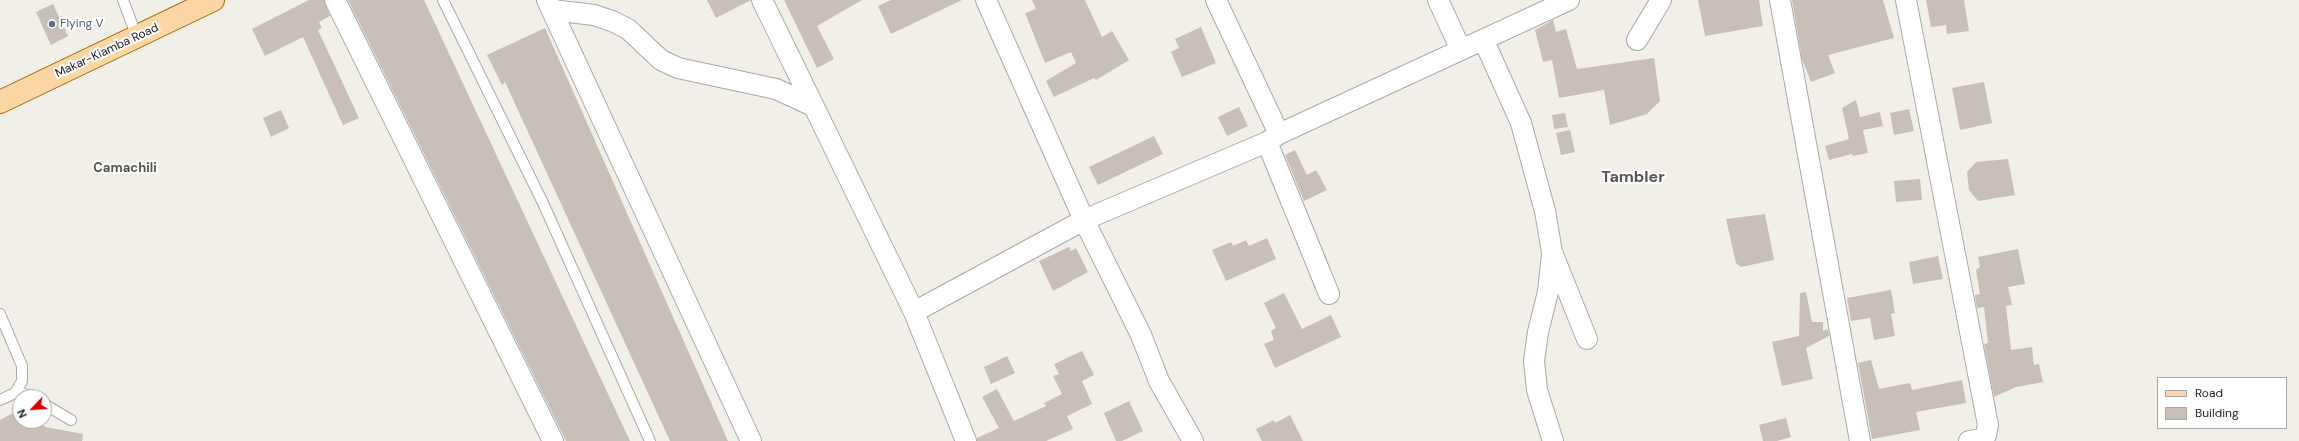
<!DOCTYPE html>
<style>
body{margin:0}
#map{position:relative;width:2299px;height:441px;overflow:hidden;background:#f2efe9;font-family:"DM Sans",sans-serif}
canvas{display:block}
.legend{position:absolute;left:2157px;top:377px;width:130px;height:52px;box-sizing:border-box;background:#fff;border:1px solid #a7a7a7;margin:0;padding:5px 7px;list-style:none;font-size:12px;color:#222}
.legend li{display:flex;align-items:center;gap:8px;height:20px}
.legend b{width:20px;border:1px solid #a7a7a7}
.north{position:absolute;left:12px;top:389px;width:40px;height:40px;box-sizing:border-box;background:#fff;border:1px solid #a7a7a7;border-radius:50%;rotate:245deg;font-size:11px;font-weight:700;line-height:16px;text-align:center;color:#222}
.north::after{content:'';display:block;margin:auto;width:14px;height:18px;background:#d40000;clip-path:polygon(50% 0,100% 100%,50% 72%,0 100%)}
</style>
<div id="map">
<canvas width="2299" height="441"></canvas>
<ul class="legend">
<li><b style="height:5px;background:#fcd6a4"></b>Road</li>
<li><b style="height:11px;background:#c7bfb8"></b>Building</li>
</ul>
<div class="north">N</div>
</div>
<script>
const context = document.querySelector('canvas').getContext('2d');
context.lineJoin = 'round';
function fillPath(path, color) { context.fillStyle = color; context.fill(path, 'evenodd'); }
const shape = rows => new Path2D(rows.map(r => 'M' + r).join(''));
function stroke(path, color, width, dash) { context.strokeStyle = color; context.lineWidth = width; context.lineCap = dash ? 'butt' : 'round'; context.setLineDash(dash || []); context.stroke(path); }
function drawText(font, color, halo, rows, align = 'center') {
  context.font = font + ' "DM Sans",sans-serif'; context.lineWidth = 4; context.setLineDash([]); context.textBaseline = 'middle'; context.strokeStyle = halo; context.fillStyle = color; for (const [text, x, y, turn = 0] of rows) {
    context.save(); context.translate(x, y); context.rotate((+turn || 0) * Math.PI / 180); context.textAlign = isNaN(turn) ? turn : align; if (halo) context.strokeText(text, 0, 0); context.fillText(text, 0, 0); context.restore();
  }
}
const building = shape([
 [309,0,324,0,330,16,319,22,322,28,318,30,359,118,343,125,303,37,265,56,252,29],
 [348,0,424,0,630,441,566,441],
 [707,0,751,0,716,18],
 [784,0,862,0,817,26,834,59,817,68],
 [891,0,962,0,891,34,878,6],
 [1032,0,1085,0,1102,37,1112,31,1129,60,1096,80,1094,78,1054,97,1046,81,1076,63,1071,52,1045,63,1025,13,1036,9],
 [1698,0,1759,0,1763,26,1705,36],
 [1792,0,1883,0,1894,38,1828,55,1835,73,1811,82,1802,59],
 [1926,0,1964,0,1969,31,1947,34,1946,25,1931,27],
 [53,4,68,36,51,45,36,12],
 [1553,20,1556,32,1566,29,1577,69,1654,58,1660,101,1647,114,1610,125,1604,90,1559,98,1552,60,1543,62,1535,30],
 [1201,27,1216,63,1182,77,1171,52,1179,48,1175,39],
 [545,28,728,441,670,441,505,82,502,85,487,55],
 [1984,82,1992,123,1960,130,1952,88],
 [1856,100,1860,117,1880,112,1883,126,1863,130,1868,153,1853,156,1852,154,1829,160,1825,146,1849,139,1842,108],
 [1239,107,1248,126,1227,136,1218,117],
 [1909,109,1914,131,1894,135,1890,113],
 [281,110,289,128,271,137,263,118],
 [1565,113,1568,127,1554,129,1552,115],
 [1570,130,1575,152,1561,155,1556,133],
 [1154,136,1163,154,1098,185,1089,167],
 [1295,150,1307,175,1316,170,1327,190,1304,201,1285,155],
 [2008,159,2015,195,1978,201,1969,190,1967,172,1976,162],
 [1920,179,1922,200,1896,202,1894,181],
 [1765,214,1774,260,1741,267,1736,263,1726,219],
 [1267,238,1276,259,1226,281,1212,250,1231,242,1233,246,1246,240,1249,246],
 [1069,247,1071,251,1076,248,1088,272,1053,291,1039,261],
 [2018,249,2025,284,2008,287,2012,305,2006,306,2011,350,2032,347,2034,365,2039,364,2043,382,2016,387,1994,397,1984,344,1988,343,1984,307,1977,308,1976,302,1975,295,1980,294,1976,270,1980,267,1978,257],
 [1938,256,1943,279,1913,284,1909,262],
 [1891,290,1895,313,1891,314,1895,336,1874,340,1870,318,1851,321,1847,298],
 [1806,292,1812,322,1823,322,1823,331,1828,329,1829,336,1806,348,1813,379,1782,386,1772,342,1799,336,1800,293],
 [1284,293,1302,329,1331,315,1341,337,1275,368,1264,344,1274,340,1271,331,1276,328,1264,303],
 [1082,351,1094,375,1082,381,1092,404,1067,416,1073,429,1046,441,977,441,977,438,999,428,982,397,997,389,1014,421,1046,406,1044,403,1062,394,1053,376,1059,374,1054,364],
 [1007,356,1015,373,991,384,984,367],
 [1871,360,1879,389,1910,383,1912,390,1962,380,1966,403,1916,412,1920,430,1872,439,1858,363],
 [1129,401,1143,431,1122,441,1116,441,1104,413],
 [20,409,20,421,41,421,45,427,83,434,82,441,0,441,0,420],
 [1290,415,1303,441,1262,441,1256,429,1274,420,1275,423],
 [1786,418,1791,437,1777,441,1763,441,1759,425]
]);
const lane = shape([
 [123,0,137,37],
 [443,0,543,203,650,441],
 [0,314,22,366,22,381,15,393],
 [0,400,15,393,22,393,32,397],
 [44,404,71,420]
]);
const street = shape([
 [335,0,553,441],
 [547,0,751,441],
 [762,0,914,312,966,441],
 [986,0,1084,220,1141,335,1159,381,1193,441],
 [1216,0,1279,134],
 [1438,0,1461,50],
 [1780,0,1860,441],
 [1906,0,1988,425,1986,435,1981,439,1969,441],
 [552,10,594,15,612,21,628,29,661,60,678,68,776,89,813,106],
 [1637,40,1661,0],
 [1484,41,1521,123,1545,211,1552,252,1587,339],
 [1267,142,1329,294],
 [1552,254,1548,292,1538,332,1534,361,1537,390,1553,441],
 [914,312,1084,220,1267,142,1279,134,1569,0]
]);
const primary = shape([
 [0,102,213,0]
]);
const markers = [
 [52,24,4,"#5c6f8a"]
];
const serviceNames = [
 ["Flying V",60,24]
];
const streetNames = [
 ["Makar-Kiamba Road",107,51,-25]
];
const neighbourhoodNames = [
 ["Camachili",125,169]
];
const districtNames = [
 ["Tambler",1633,178]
];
fillPath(building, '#c7bfb8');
stroke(lane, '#a9a9a9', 12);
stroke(street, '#a9a9a9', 22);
stroke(primary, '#a06b00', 24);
stroke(lane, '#fff', 10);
stroke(street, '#fff', 20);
stroke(primary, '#fcd6a4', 22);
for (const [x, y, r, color] of markers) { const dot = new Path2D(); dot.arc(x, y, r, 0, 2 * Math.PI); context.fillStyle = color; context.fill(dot); stroke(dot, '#fff', 1.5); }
drawText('12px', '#4e5e75', '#fff', serviceNames, 'left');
drawText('12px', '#222', '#fff', streetNames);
drawText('bold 13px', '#555', '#fff', neighbourhoodNames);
drawText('bold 16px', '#555', '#fff', districtNames);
</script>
